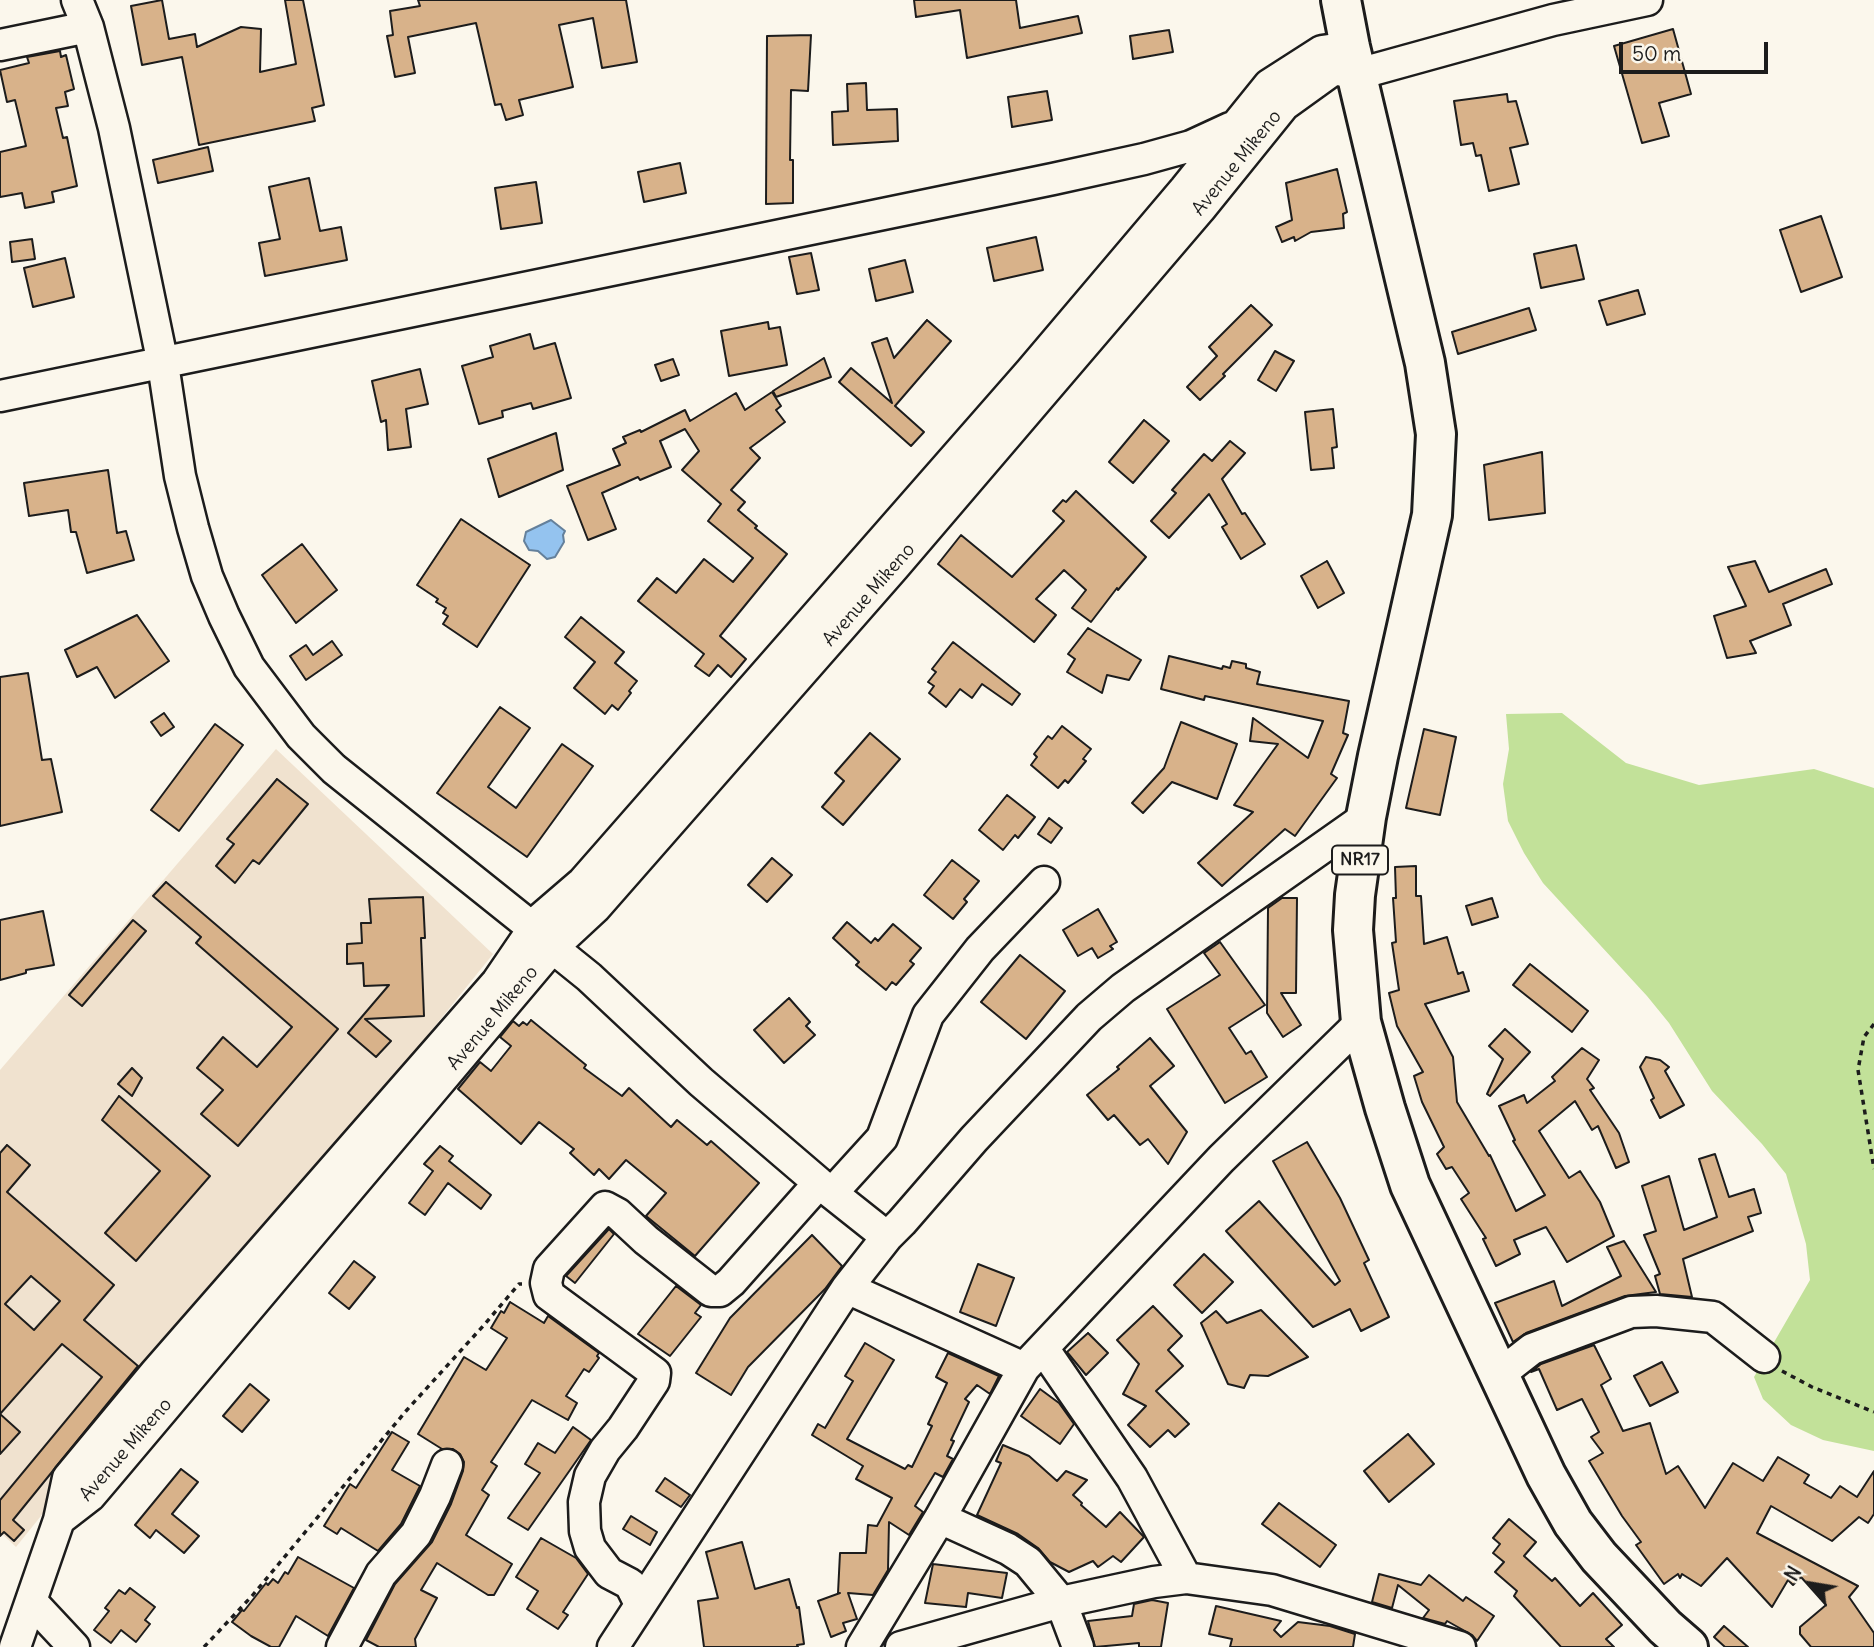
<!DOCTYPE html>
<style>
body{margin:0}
#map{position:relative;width:1874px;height:1647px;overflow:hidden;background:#fbf7ec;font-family:Delius,sans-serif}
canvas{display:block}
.north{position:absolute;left:1776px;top:1549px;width:70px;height:70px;-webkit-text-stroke:5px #fbf7ec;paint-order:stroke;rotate:300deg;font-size:19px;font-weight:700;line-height:28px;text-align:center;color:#1c1c1c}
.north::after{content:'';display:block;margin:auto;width:24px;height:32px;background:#1c1c1c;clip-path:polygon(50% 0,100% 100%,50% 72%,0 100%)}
.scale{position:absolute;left:1619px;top:42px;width:149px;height:32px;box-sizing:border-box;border:4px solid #1c1c1c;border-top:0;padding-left:9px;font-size:21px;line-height:24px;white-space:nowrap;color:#1c1c1c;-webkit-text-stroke:5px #fbf7ec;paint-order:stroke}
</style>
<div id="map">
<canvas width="1874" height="1647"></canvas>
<div class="north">N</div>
<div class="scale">50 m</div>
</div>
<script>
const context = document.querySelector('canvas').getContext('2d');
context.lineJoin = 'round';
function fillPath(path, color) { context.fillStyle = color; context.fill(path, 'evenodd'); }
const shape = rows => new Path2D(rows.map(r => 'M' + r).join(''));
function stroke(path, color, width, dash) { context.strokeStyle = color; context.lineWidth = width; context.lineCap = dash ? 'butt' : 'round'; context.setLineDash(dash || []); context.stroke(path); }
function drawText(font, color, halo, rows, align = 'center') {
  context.font = font + ' Delius,sans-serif'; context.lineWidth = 5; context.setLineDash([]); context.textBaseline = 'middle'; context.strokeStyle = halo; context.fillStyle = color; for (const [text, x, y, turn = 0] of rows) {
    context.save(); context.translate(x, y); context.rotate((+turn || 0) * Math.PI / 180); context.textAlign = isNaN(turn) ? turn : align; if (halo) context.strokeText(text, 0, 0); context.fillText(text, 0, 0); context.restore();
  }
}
const built = shape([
 [276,749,493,954,16,1547,0,1532,0,1070]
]);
const green = shape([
 [1562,713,1626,763,1699,785,1814,769,1874,788,1874,1451,1823,1440,1791,1425,1763,1399,1754,1377,1810,1280,1806,1244,1786,1174,1762,1144,1712,1091,1669,1023,1647,996,1543,883,1524,853,1508,821,1503,784,1509,749,1506,714]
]);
const water = shape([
 [551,520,565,531,563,535,564,542,555,557,547,559,538,551,529,550,524,541,526,532,551,520]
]);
const building = shape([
 [162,0,169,39,195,34,197,47,241,27,261,29,260,72,296,64,285,0,303,0,324,105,312,108,315,121,199,145,182,57,142,65,131,6,162,0],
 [418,0,626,0,637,62,602,68,593,18,559,25,573,87,519,100,523,115,506,120,501,104,495,105,476,23,408,37,415,73,395,77,387,36,393,35,390,11,420,6,418,0],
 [914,0,1016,0,1020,28,1078,16,1082,33,967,58,960,10,916,17,914,0],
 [1673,29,1691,94,1659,103,1669,136,1642,143,1614,46,1673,29],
 [1169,30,1173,52,1133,59,1130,36,1169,30],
 [811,35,808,91,791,90,790,160,793,160,793,203,766,204,767,36,811,35],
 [60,51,61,57,66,55,74,89,65,92,68,106,56,108,63,138,67,137,77,186,52,192,54,202,25,208,22,193,0,197,0,152,26,146,15,100,7,102,0,70,29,63,27,57,60,51],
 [866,83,867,110,897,109,898,141,833,145,832,112,848,111,847,84,866,83],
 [1047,91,1052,120,1012,127,1008,97,1047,91],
 [1507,94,1508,102,1516,101,1528,144,1510,148,1519,184,1489,191,1481,155,1476,156,1473,143,1461,145,1454,101,1507,94],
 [208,147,213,171,158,183,153,160,208,147],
 [680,163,686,193,644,202,638,172,680,163],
 [1337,169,1347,212,1343,214,1344,228,1311,232,1295,241,1294,237,1282,242,1276,227,1292,220,1286,183,1337,169],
 [309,178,320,231,341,227,347,260,265,276,259,243,280,239,269,187,309,178],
 [536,182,542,223,501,229,495,188,536,182],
 [1821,216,1842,277,1801,292,1780,230,1821,216],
 [1036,237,1043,270,994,281,987,248,1036,237],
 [32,239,35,259,12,262,10,242,32,239],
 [1576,245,1584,279,1541,288,1534,254,1576,245],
 [811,253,819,290,797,294,789,257,811,253],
 [65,258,74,297,33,307,24,268,65,258],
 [905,260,913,292,876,301,869,269,905,260],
 [1638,290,1645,314,1607,325,1599,301,1638,290],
 [1251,305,1272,325,1223,374,1225,376,1200,400,1187,387,1217,356,1209,347,1251,305],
 [1529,308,1536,330,1458,354,1452,332,1529,308],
 [927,320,951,341,895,406,924,432,911,446,839,382,851,368,892,403,872,343,887,338,894,358,927,320],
 [768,322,769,329,780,327,787,365,729,376,721,331,768,322],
 [530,334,534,349,555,343,571,398,533,409,531,403,502,411,503,417,479,424,462,366,493,357,490,346,530,334],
 [1275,351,1294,361,1276,391,1258,380,1275,351],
 [824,358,831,377,776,397,773,391,824,358],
 [673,359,679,375,661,381,655,365,673,359],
 [420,369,428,404,406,409,411,447,388,450,386,420,381,422,372,381,420,369],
 [772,392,781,406,776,410,785,422,750,448,760,458,731,490,745,502,738,510,757,526,755,528,787,554,720,636,746,659,731,677,718,665,709,676,695,666,704,654,638,601,657,578,676,593,704,559,733,582,753,558,708,521,721,504,682,470,699,451,685,429,660,441,671,467,640,480,638,477,602,493,616,529,588,540,567,486,620,465,613,449,626,443,623,437,640,430,641,432,685,410,690,421,736,393,745,410,772,392],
 [1333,409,1337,447,1332,448,1334,468,1311,470,1305,412,1333,409],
 [1144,420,1169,441,1133,483,1109,462,1144,420],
 [556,433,563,470,499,497,488,459,556,433],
 [1230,441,1245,453,1222,479,1242,514,1245,513,1265,544,1241,559,1222,527,1227,524,1209,494,1169,538,1151,521,1176,493,1172,490,1204,454,1212,461,1230,441],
 [1542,452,1545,513,1489,520,1484,465,1542,452],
 [108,470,117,533,126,531,134,560,87,573,76,532,71,532,68,510,29,516,24,483,108,470],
 [1076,491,1146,557,1118,590,1117,588,1091,622,1072,608,1086,590,1064,570,1036,599,1056,615,1034,642,938,564,961,535,1012,577,1064,521,1053,511,1063,500,1066,502,1076,491],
 [461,519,530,565,477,647,443,624,448,616,443,613,446,608,436,602,438,599,417,585,461,519],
 [302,544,337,590,296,623,262,575,302,544],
 [1327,561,1344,593,1318,608,1301,576,1327,561],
 [1755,561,1769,592,1826,569,1832,584,1783,604,1791,625,1750,641,1756,653,1727,658,1714,616,1746,606,1728,567,1755,561],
 [137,615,169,661,115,698,97,667,77,677,65,650,137,615],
 [581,617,624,652,615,663,637,681,629,691,631,693,618,710,612,705,605,714,574,688,595,662,565,637,581,617],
 [1088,628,1141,660,1129,680,1107,675,1102,693,1067,672,1075,659,1068,654,1088,628],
 [332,641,342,655,306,680,290,656,306,645,313,655,332,641],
 [953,642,1020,694,1012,705,982,684,972,698,960,689,946,707,929,693,934,686,928,682,936,672,932,669,953,642],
 [1169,656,1222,669,1223,666,1230,668,1232,661,1246,664,1246,668,1260,672,1257,684,1349,701,1343,733,1348,735,1331,774,1337,778,1295,836,1285,829,1222,886,1198,863,1253,812,1234,805,1278,744,1250,741,1253,718,1308,758,1323,721,1205,696,1204,700,1161,689,1169,656],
 [28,673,42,760,51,759,62,812,0,826,0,677,28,673],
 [500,707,530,728,488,787,516,808,562,744,593,766,527,857,437,793,500,707],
 [164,713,174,727,161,736,151,722,164,713],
 [1181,722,1237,744,1217,799,1172,782,1143,813,1132,803,1164,768,1181,722],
 [215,724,243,745,179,831,151,810,215,724],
 [1062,726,1091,749,1083,759,1086,761,1068,783,1065,780,1058,788,1031,765,1037,757,1034,754,1048,736,1052,739,1062,726],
 [1424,729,1456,737,1440,815,1406,808,1424,729],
 [870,733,900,759,843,825,822,807,844,781,835,773,870,733],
 [277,779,308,804,259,864,253,860,235,883,216,866,234,844,227,839,277,779],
 [1007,795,1035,817,1018,838,1015,835,1003,850,979,830,1007,795],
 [1049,818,1062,828,1051,843,1038,834,1049,818],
 [772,858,792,875,767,902,748,885,772,858],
 [952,860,979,881,964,899,967,902,953,919,924,895,952,860],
 [1416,866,1416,896,1421,896,1424,944,1447,937,1458,974,1463,972,1469,991,1425,1004,1453,1057,1457,1102,1489,1156,1490,1155,1516,1211,1545,1195,1513,1141,1515,1140,1499,1106,1524,1095,1527,1103,1555,1081,1552,1077,1582,1048,1599,1060,1587,1079,1594,1088,1590,1090,1619,1133,1629,1162,1616,1168,1598,1126,1592,1130,1575,1101,1539,1131,1569,1178,1580,1171,1600,1202,1614,1236,1567,1262,1546,1227,1514,1240,1520,1254,1496,1266,1483,1239,1486,1238,1461,1199,1469,1193,1452,1167,1446,1169,1437,1154,1444,1147,1422,1102,1414,1076,1423,1072,1397,1026,1389,993,1399,990,1392,943,1396,942,1393,898,1396,898,1395,867,1416,866],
 [166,882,338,1029,238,1146,201,1114,223,1090,197,1068,223,1037,257,1067,292,1027,196,943,201,937,153,896,166,882],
 [423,897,425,938,421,938,424,1016,365,1019,391,1041,376,1057,348,1033,389,985,364,986,363,963,347,964,347,944,362,943,361,923,371,923,369,899,423,897],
 [1282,898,1297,898,1296,993,1281,993,1301,1025,1283,1037,1267,1013,1268,908,1282,898],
 [1492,898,1498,917,1472,925,1466,906,1492,898],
 [1098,909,1117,942,1110,946,1113,949,1098,958,1092,948,1078,956,1063,930,1098,909],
 [43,911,54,965,26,970,26,973,0,980,0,920,43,911],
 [133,920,146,931,82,1006,69,995,133,920],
 [847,922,871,943,875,938,878,941,893,924,921,948,910,961,914,964,896,985,892,982,886,990,856,965,859,962,833,938,847,922],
 [1220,942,1265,1005,1229,1028,1246,1054,1251,1051,1267,1077,1225,1103,1167,1009,1220,975,1204,953,1220,942],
 [1020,955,1065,991,1026,1039,981,1002,1020,955],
 [1530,964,1588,1011,1572,1032,1513,985,1530,964],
 [789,998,810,1022,806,1026,815,1035,784,1063,754,1030,789,998],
 [531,1020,586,1065,584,1068,622,1096,629,1088,671,1127,677,1120,707,1145,711,1141,759,1183,695,1256,646,1216,666,1193,626,1160,609,1179,599,1169,594,1175,570,1153,574,1149,539,1122,521,1144,458,1089,480,1062,491,1071,511,1046,500,1037,513,1021,519,1026,523,1022,527,1025,531,1020],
 [1505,1029,1530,1052,1490,1096,1487,1094,1503,1059,1489,1046,1505,1029],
 [1150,1038,1174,1066,1150,1086,1187,1132,1168,1164,1148,1139,1140,1145,1114,1115,1108,1120,1087,1095,1119,1069,1117,1067,1150,1038],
 [1646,1057,1660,1060,1669,1067,1665,1071,1684,1105,1660,1118,1651,1100,1654,1098,1640,1067,1646,1057],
 [132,1068,142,1078,132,1096,118,1084,132,1068],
 [119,1096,210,1176,136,1261,105,1233,160,1171,102,1120,119,1096],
 [1307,1142,1340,1198,1369,1260,1364,1263,1389,1317,1361,1331,1350,1309,1313,1327,1226,1231,1259,1201,1335,1285,1340,1281,1273,1161,1307,1142],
 [7,1145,30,1165,7,1192,114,1285,84,1320,138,1366,13,1520,24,1530,14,1541,4,1532,0,1536,0,1500,102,1377,62,1344,0,1414,20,1432,0,1454,0,1153,7,1145],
 [31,1276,60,1301,34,1330,5,1304,31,1276],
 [440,1146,453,1156,449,1161,491,1195,481,1209,448,1183,425,1215,409,1203,433,1171,424,1164,440,1146],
 [1715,1154,1729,1197,1754,1189,1761,1213,1748,1217,1753,1231,1683,1259,1692,1297,1660,1294,1655,1276,1660,1274,1644,1235,1656,1231,1642,1186,1669,1176,1684,1230,1717,1217,1699,1159,1715,1154],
 [609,1229,614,1234,575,1283,566,1276,609,1229],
 [812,1235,842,1266,825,1289,748,1367,731,1395,696,1373,730,1318,812,1235],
 [1624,1241,1656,1292,1625,1296,1526,1333,1513,1342,1495,1303,1554,1281,1562,1306,1621,1276,1607,1247,1624,1241],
 [1204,1254,1233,1282,1202,1313,1174,1285,1204,1254],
 [354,1261,375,1277,349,1309,329,1293,354,1261],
 [978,1264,1014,1278,996,1326,960,1312,978,1264],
 [676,1286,701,1305,695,1313,701,1317,670,1356,638,1334,676,1286],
 [510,1302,544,1323,548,1316,599,1353,597,1356,599,1358,589,1372,584,1369,566,1396,577,1403,568,1420,532,1400,491,1462,497,1466,482,1490,489,1495,466,1535,512,1564,494,1595,488,1595,437,1563,421,1590,437,1598,415,1639,416,1647,379,1647,366,1640,395,1584,432,1542,451,1504,463,1471,464,1462,460,1454,453,1449,442,1449,418,1434,464,1357,486,1370,507,1338,491,1328,501,1311,504,1313,510,1302],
 [1153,1306,1182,1336,1168,1350,1183,1366,1156,1391,1189,1424,1175,1437,1168,1430,1150,1447,1128,1425,1146,1406,1123,1394,1139,1364,1117,1340,1153,1306],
 [1261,1310,1308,1357,1268,1376,1250,1375,1244,1388,1228,1384,1201,1323,1216,1311,1227,1323,1261,1310],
 [1088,1333,1108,1353,1086,1375,1067,1352,1088,1333],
 [865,1343,894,1360,847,1439,905,1469,908,1465,912,1467,932,1426,928,1424,947,1383,936,1377,948,1353,999,1376,990,1394,977,1385,965,1399,969,1402,951,1440,954,1441,947,1456,953,1459,943,1477,935,1473,915,1506,923,1512,909,1535,889,1522,888,1570,873,1595,848,1593,857,1619,843,1623,846,1631,831,1637,818,1601,840,1593,838,1593,840,1553,866,1553,868,1525,877,1526,892,1498,856,1479,863,1466,812,1435,818,1424,825,1428,853,1381,845,1376,865,1343],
 [1594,1345,1611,1379,1601,1385,1623,1431,1650,1423,1666,1474,1678,1466,1705,1508,1733,1463,1763,1481,1778,1457,1809,1475,1804,1483,1831,1498,1840,1486,1857,1497,1874,1471,1874,1514,1868,1523,1859,1517,1832,1541,1771,1506,1757,1533,1858,1586,1849,1597,1874,1633,1874,1647,1811,1647,1800,1634,1800,1627,1826,1605,1801,1577,1793,1585,1788,1580,1772,1607,1727,1558,1701,1586,1682,1574,1680,1578,1678,1574,1664,1584,1636,1545,1641,1542,1622,1516,1589,1461,1603,1453,1591,1437,1599,1432,1582,1399,1557,1410,1539,1369,1531,1372,1541,1364,1594,1345],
 [1662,1362,1678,1392,1650,1406,1634,1376,1662,1362],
 [250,1384,269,1400,242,1432,223,1416,250,1384],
 [1040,1389,1059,1403,1074,1424,1060,1444,1021,1416,1040,1389],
 [573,1427,591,1440,528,1530,508,1518,540,1473,525,1464,538,1443,555,1453,573,1427],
 [392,1432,409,1442,392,1470,420,1486,401,1524,378,1551,341,1528,337,1534,324,1526,350,1484,356,1488,392,1432],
 [1408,1434,1434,1464,1389,1502,1364,1471,1408,1434],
 [1003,1445,1029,1456,1057,1481,1066,1471,1087,1480,1073,1495,1082,1503,1081,1505,1106,1527,1120,1512,1144,1537,1121,1562,1113,1556,1098,1567,1093,1561,1069,1572,1050,1562,1038,1548,1018,1534,977,1515,1001,1463,996,1461,1003,1445],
 [181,1469,198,1482,172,1514,199,1536,184,1553,156,1530,150,1538,135,1525,181,1469],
 [665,1478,690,1495,681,1507,656,1491,665,1478],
 [1279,1503,1336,1545,1320,1567,1262,1524,1279,1503],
 [631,1516,657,1532,650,1545,623,1529,631,1516],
 [1509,1519,1536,1542,1524,1556,1552,1581,1555,1578,1580,1606,1593,1593,1622,1625,1606,1639,1614,1647,1561,1647,1514,1596,1517,1591,1495,1572,1504,1562,1493,1553,1500,1544,1493,1538,1509,1519],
 [541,1538,576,1558,588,1574,563,1612,568,1615,558,1629,527,1609,538,1591,516,1577,541,1538],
 [742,1542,755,1589,789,1579,797,1608,799,1607,804,1644,797,1645,798,1647,704,1647,698,1601,718,1598,706,1552,742,1542],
 [298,1557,354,1588,328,1636,296,1616,279,1647,271,1647,251,1636,232,1622,242,1610,244,1611,266,1583,268,1585,273,1579,278,1583,285,1572,288,1574,298,1557],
 [933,1564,1007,1573,1002,1598,968,1593,966,1607,925,1603,933,1564],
 [1379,1574,1421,1585,1429,1575,1463,1601,1466,1597,1494,1616,1477,1641,1472,1635,1447,1621,1445,1624,1423,1618,1429,1610,1398,1585,1392,1608,1372,1602,1379,1574],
 [130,1588,155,1607,145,1620,150,1624,136,1642,121,1630,111,1643,94,1630,109,1611,105,1608,119,1590,125,1594,130,1588],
 [1152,1600,1168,1603,1161,1647,1139,1647,1139,1643,1095,1647,1088,1621,1132,1616,1134,1604,1152,1600],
 [1216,1606,1281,1621,1274,1630,1281,1637,1298,1622,1330,1626,1355,1634,1353,1647,1230,1647,1232,1639,1209,1634,1216,1606],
 [1724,1626,1748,1647,1725,1647,1714,1637,1724,1626]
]);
const path = shape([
 [1874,1024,1864,1037,1858,1070,1874,1169],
 [1782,1371,1812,1387,1874,1412],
 [204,1647,252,1596,406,1411,484,1325,519,1284,522,1284]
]);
const minor = shape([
 [77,0,88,27,114,128,163,364,180,476,193,528,207,576,224,616,249,667,301,736,334,769,524,921,532,931,589,977,701,1082,819,1183,887,1237],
 [0,45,88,27],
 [0,396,1053,179,1144,159,1191,146,1230,128],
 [832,1193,882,1138,928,1015,980,949,1044,882],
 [847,1288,1024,1368],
 [1043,1348,1132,1478,1186,1578],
 [1500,1374,1532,1349,1631,1312,1656,1311,1713,1317,1764,1357],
 [940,1518,1008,1549,1028,1562,1061,1602,1078,1647],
 [59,1520,90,1496,107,1476,553,947,595,908,894,567,1200,209,1284,105,1334,69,1358,74,1553,20,1647,0],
 [31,1601,74,1647],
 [640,1604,630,1584,609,1573,590,1548,585,1531,584,1502,590,1476,605,1450,623,1428,654,1381,655,1373,549,1295,546,1283,549,1269,605,1207,618,1214,646,1240,711,1291,720,1291,731,1282,819,1183],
 [15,1647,59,1520,68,1478,156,1372,497,982,540,919,583,882,1030,372,1185,189,1269,85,1322,51,1350,47],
 [342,1647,381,1574,416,1534,435,1496,447,1465],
 [613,1647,847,1288,887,1237,902,1222,974,1139,1089,1017,1123,988,1366,817],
 [862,1647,940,1518,1024,1368,1221,1159,1361,1022],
 [901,1647,1061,1602,1154,1582,1186,1578,1272,1590,1460,1647]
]);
const major = shape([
 [1341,0,1350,47,1425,363,1436,434,1432,515,1378,756,1366,817,1355,895,1353,930,1361,1022,1385,1108,1410,1185,1546,1475,1573,1523,1599,1557,1665,1627,1688,1647]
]);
const shields = [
 [1360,860,56]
];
const shieldNames = [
 ["NR17",1360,860]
];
const streetNames = [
 ["Avenue Mikeno",1237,163,-51],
 ["Avenue Mikeno",869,595,-49],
 ["Avenue Mikeno",493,1018,-50],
 ["Avenue Mikeno",126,1450,-49]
];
fillPath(built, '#f0e2cf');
fillPath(green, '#c2e199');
fillPath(water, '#94c3ef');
stroke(water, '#64809b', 2);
fillPath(building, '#d8b28a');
stroke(building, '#1c1c1c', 2);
stroke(minor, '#1c1c1c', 35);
stroke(major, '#1c1c1c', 44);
stroke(path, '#1c1c1c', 3.5, [5, 5]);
stroke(minor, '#fbf7ec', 30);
stroke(major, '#fbf7ec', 38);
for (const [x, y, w] of shields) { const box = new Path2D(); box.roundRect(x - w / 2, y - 14.5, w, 29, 5); context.fillStyle = '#fbf7ec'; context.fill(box); stroke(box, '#1c1c1c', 2); }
drawText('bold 18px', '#1c1c1c', null, shieldNames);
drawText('19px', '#1c1c1c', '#fbf7ec', streetNames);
</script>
